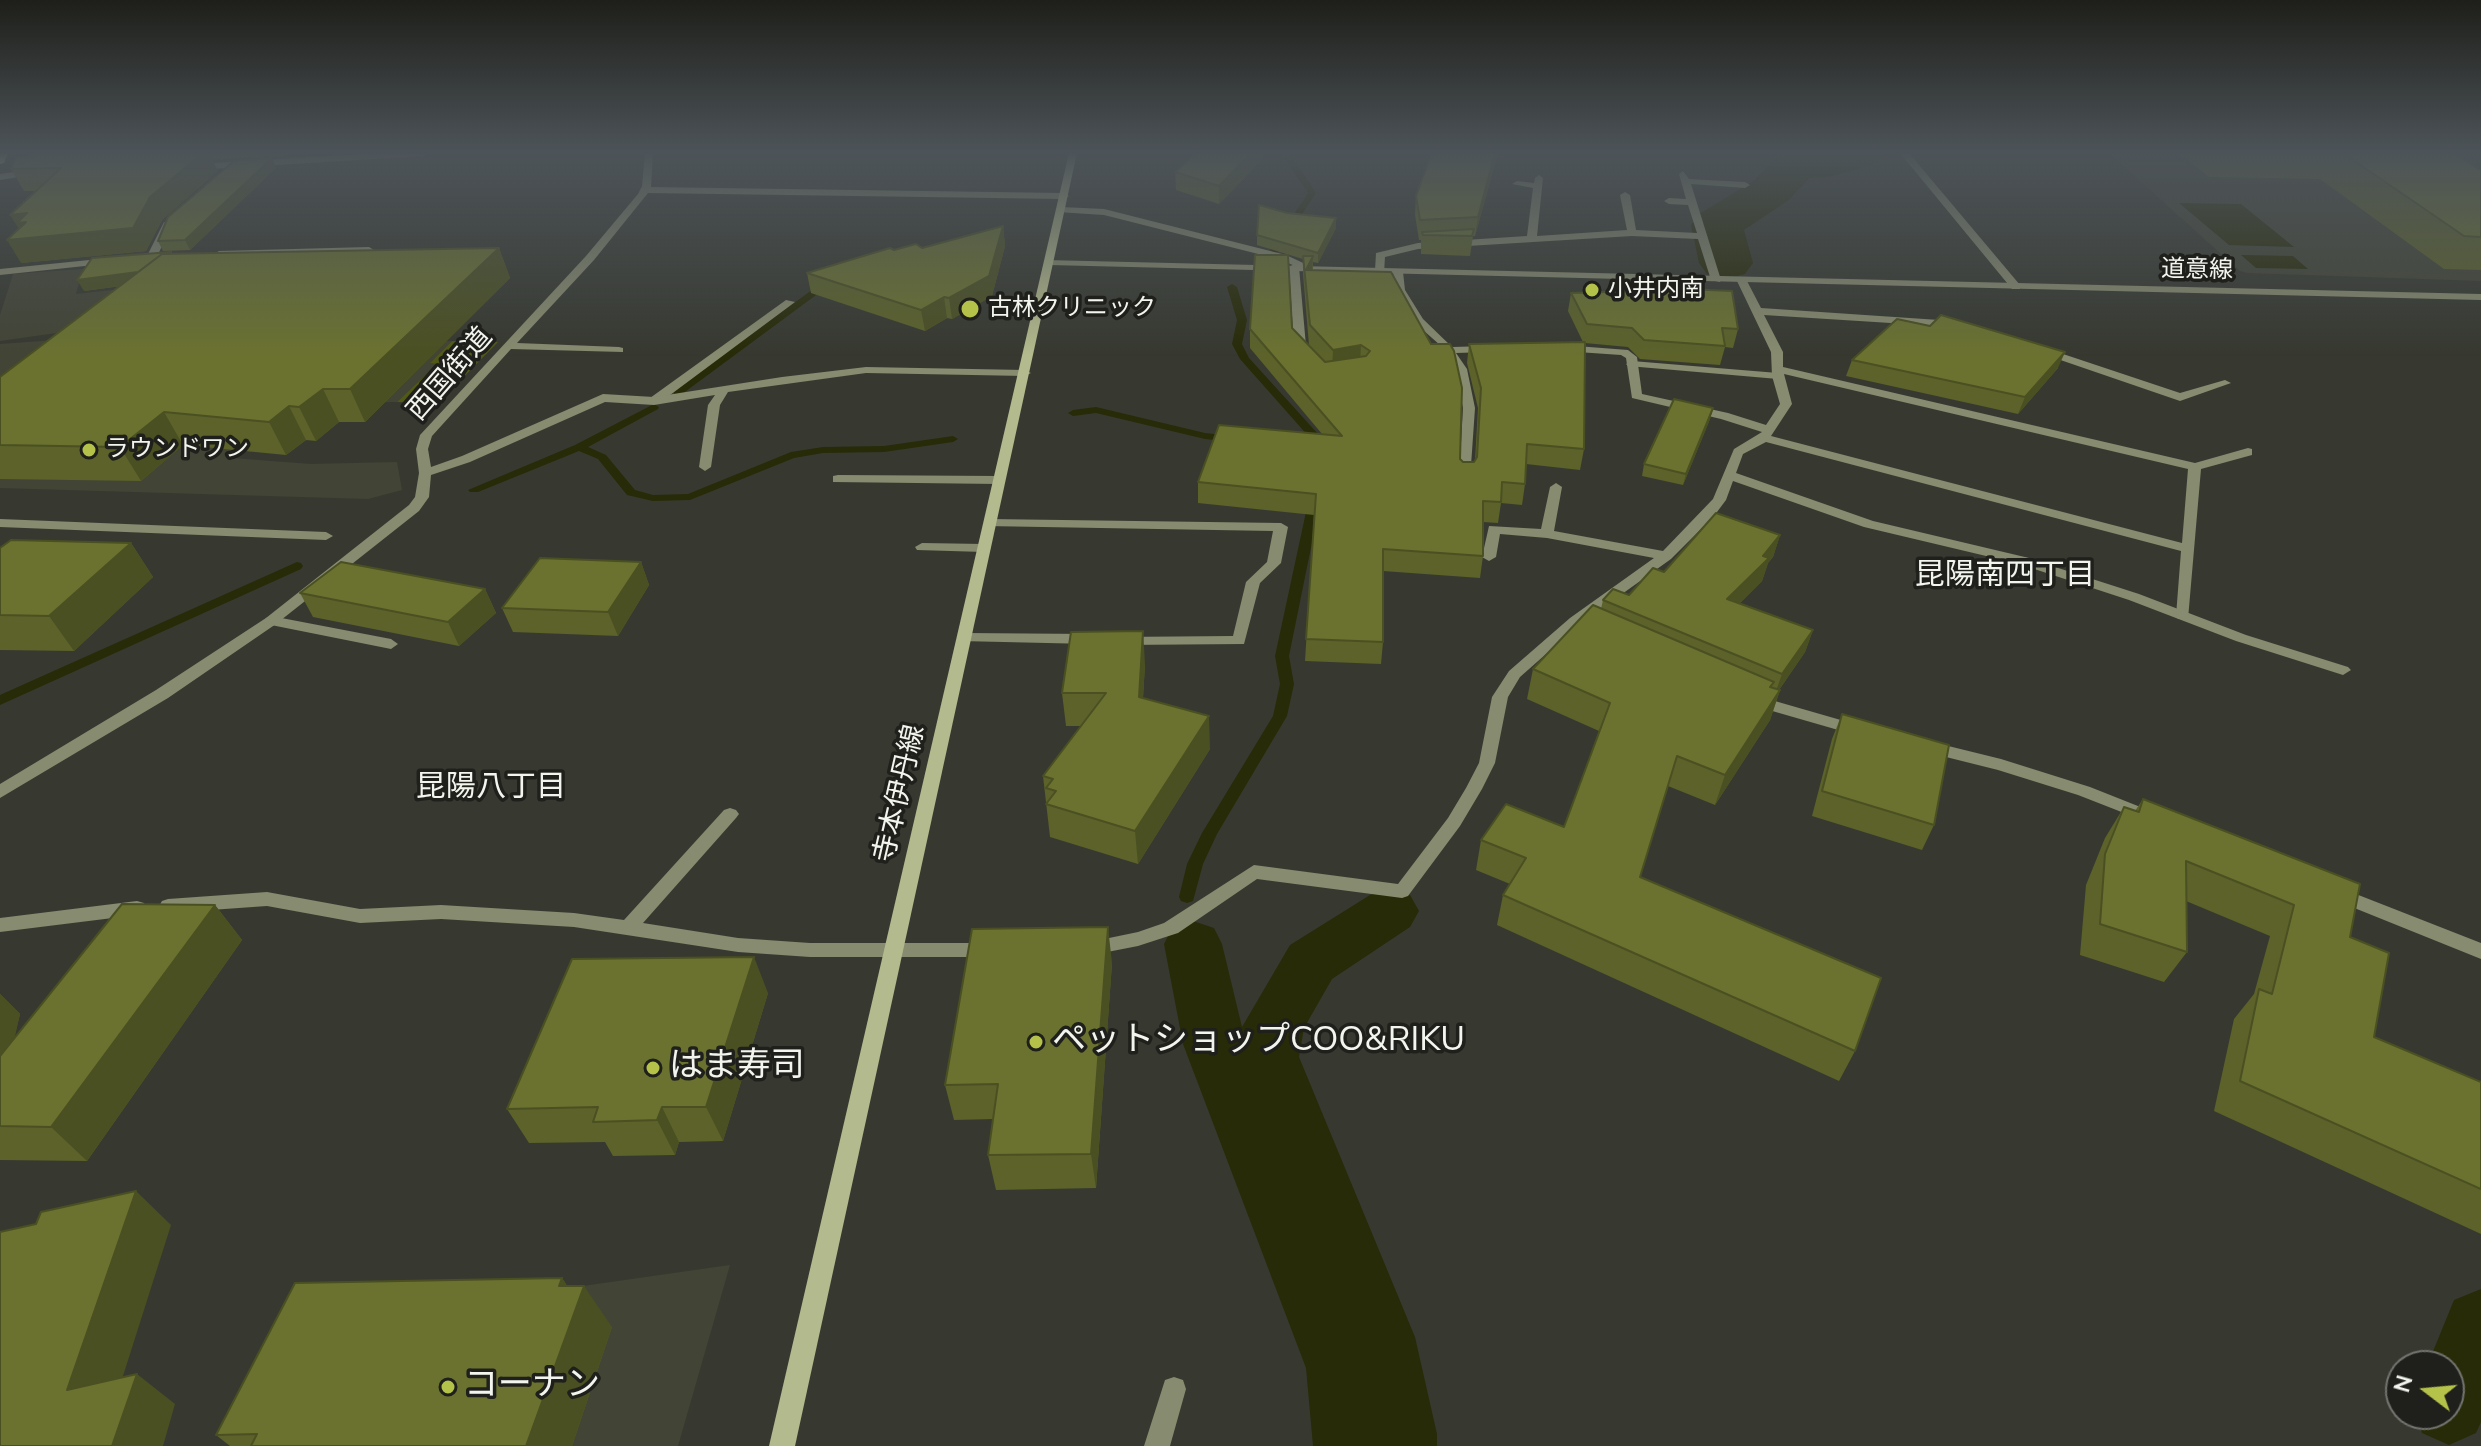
<!DOCTYPE html>
<meta charset="utf-8">
<style>
body{margin:0}
#map{position:relative;width:2481px;height:1446px;overflow:hidden;background:#373930;font-family:"Nunito Sans",sans-serif}
canvas{display:block}
.north{position:absolute;left:2385px;top:1350px;width:80px;height:80px;box-sizing:border-box;background:#1f1f1b;border:2px solid #73746f;border-radius:50%;rotate:286deg;font-size:22px;font-weight:700;line-height:32px;text-align:center;color:#f2f4ee}
.north::after{content:'';display:block;margin:auto;width:28px;height:36px;background:#b5c24a;clip-path:polygon(50% 0,100% 100%,50% 72%,0 100%)}
</style>
<div id="map">
<canvas width="2481" height="1446"></canvas>
<div class="north">N</div>
</div>
<script>
const context = document.querySelector('canvas').getContext('2d');
context.lineJoin = 'round';
function fillPath(path, color) { context.fillStyle = color; context.fill(path, 'evenodd'); }
const shape = rows => new Path2D(rows.map(r => 'M' + r).join(''));
function stroke(path, color, width, dash) { context.strokeStyle = color; context.lineWidth = width; context.lineCap = dash ? 'butt' : 'round'; context.setLineDash(dash || []); context.stroke(path); }
function drawText(font, color, halo, rows, align = 'center') {
  context.font = font + ' "Nunito Sans","Noto Sans JP",sans-serif'; context.lineWidth = 7; context.setLineDash([]); context.textBaseline = 'middle'; context.strokeStyle = halo; context.fillStyle = color; for (const [text, x, y, turn = 0] of rows) {
    context.save(); context.translate(x, y); context.rotate((+turn || 0) * Math.PI / 180); context.textAlign = isNaN(turn) ? turn : align; if (halo) context.strokeText(text, 0, 0); context.fillText(text, 0, 0); context.restore();
  }
}
const built = shape([
 [2109,153,2481,153,2481,281,2248,273,2240,271],
 [83,269,76,294,166,284,336,343,452,341,431,362,438,363,397,402,314,403,275,426,232,458,311,464,397,462,402,490,368,499,0,488,0,344,55,340,92,328,0,341,0,315,13,274],
 [730,1265,678,1446,264,1446,324,1323]
]);
const green = shape([
 [452,341,498,342,438,403,397,402,437,364,430,363]
]);
const water = shape([
 [2179,203,2241,204,2294,247,2229,245],
 [2241,255,2293,256,2308,269,2256,268]
]);
const stream = shape([
 [1281,153,1289,153,1316,193,1277,252,1274,253,1270,250,1308,193,1281,153],
 [823,282,831,284,682,394,674,394,674,390,823,282],
 [1232,284,1237,287,1247,320,1242,344,1249,358,1319,435,1325,447,1324,449,1316,449,1310,438,1240,359,1232,344,1237,320,1227,287,1232,284],
 [654,404,659,407,658,409,588,447,606,455,635,490,653,495,688,494,791,452,823,447,884,446,953,436,958,439,953,442,884,452,823,453,794,458,690,500,653,501,627,495,598,459,579,451,478,492,470,492,468,490,575,445,654,404],
 [1096,407,1205,433,1233,436,1238,439,1233,442,1205,439,1096,413,1073,416,1068,413,1073,410,1096,407],
 [1315,495,1321,498,1289,656,1294,684,1287,716,1217,834,1203,864,1193,901,1187,903,1181,901,1179,897,1187,864,1202,833,1273,716,1280,684,1275,656,1309,498,1315,495],
 [297,562,301,563,303,566,301,569,0,705,0,695,297,562]
]);
const canal = shape([
 [1390,889,1410,895,1419,911,1410,927,1332,979,1304,1028,1299,1057,1415,1337,1437,1434,1437,1446,1313,1446,1306,1368,1183,1044,1164,944,1172,928,1193,921,1214,928,1222,944,1242,1027,1290,945,1370,895,1390,889],
 [2481,1289,2481,1422,2476,1433,2449,1445,2422,1433,2414,1414,2449,1414,2449,1366,2427,1366,2454,1300,2481,1289]
]);
const river = shape([
 [1884,153,1877,163,1829,177,1809,178,1789,200,1744,230,1753,263,1745,274,1726,279,1707,274,1699,263,1691,225,1699,214,1755,180,1779,154,1884,153]
]);
const service = shape([
 [369,247,374,250,355,268,350,265,361,253,219,257,214,254,219,251,369,247],
 [1294,264,1299,267,1306,346,1312,353,1306,356,1294,347,1289,267,1294,264],
 [786,300,795,302,658,404,650,404,650,398,786,300],
 [1632,361,1778,373,1784,376,1778,379,1628,366,1626,364,1632,361],
 [0,519,326,532,333,536,326,540,0,527,0,519],
 [922,543,984,544,991,548,984,552,917,550,915,547,922,543],
 [2024,557,2139,594,2246,635,2348,667,2351,670,2343,675,2236,641,2129,600,2019,564,2017,561,2024,557],
 [271,616,391,639,398,644,391,649,266,624,264,621,266,618,271,616],
 [1754,695,1865,727,1867,731,1859,736,1748,704,1746,700,1748,696,1754,695],
 [1928,741,2001,759,2090,787,2148,810,2151,814,2148,818,2142,820,2078,795,1998,770,1922,751,1920,747,1928,741],
 [2338,887,2481,943,2481,959,2332,899,2329,894,2332,889,2338,887]
]);
const minor = shape([
 [377,153,428,153,424,156,194,170,190,167,194,164,377,153],
 [645,153,653,153,651,187,1064,193,1069,196,1064,199,648,193,594,260,517,343,619,347,623,348,623,352,511,349,432,436,428,449,431,467,462,456,603,394,654,397,782,377,866,367,1025,370,1031,373,1025,376,866,373,728,392,720,405,711,467,705,471,699,467,708,405,715,395,654,405,605,402,470,462,431,475,429,497,419,511,276,624,168,698,0,798,0,784,156,690,266,618,409,505,415,497,419,473,416,449,420,435,586,256,638,194,642,186,645,153],
 [1900,153,1909,153,2020,285,2020,289,2012,289,1900,153],
 [35,169,39,172,38,174,0,180,0,174,35,169],
 [1683,171,1689,179,1745,182,1750,185,1745,188,1691,184,1721,280,1720,282,1711,280,1698,239,1632,236,1418,249,1385,257,1384,273,1375,271,1376,253,1418,243,1527,236,1533,188,1512,184,1517,181,1534,183,1535,178,1539,175,1543,178,1537,236,1627,230,1620,195,1625,192,1630,195,1636,230,1697,233,1688,205,1669,204,1664,201,1669,198,1686,199,1679,174,1683,171],
 [1061,207,1104,209,1286,255,1314,268,1305,270,1278,259,1104,215,1058,212,1056,210,1061,207],
 [164,222,172,224,156,259,132,261,132,257,148,254,164,222],
 [109,258,114,261,113,263,0,275,0,269,109,258],
 [1398,269,1403,272,1405,290,1423,319,1452,347,1488,346,1494,349,1488,352,1456,353,1467,369,1475,408,1470,480,1460,480,1459,477,1463,408,1455,369,1440,345,1415,323,1395,290,1393,272,1398,269],
 [1742,278,1747,281,1761,308,1954,321,1959,324,1954,327,1764,315,1783,352,1783,367,2195,463,2248,448,2252,449,2252,455,2201,469,2188,619,2178,619,2176,616,2181,551,1766,442,1743,454,1736,473,1873,521,2029,558,2031,561,2024,565,1864,527,1733,481,1726,500,1714,516,1671,559,1580,624,1520,677,1508,697,1495,763,1482,789,1460,826,1408,896,1402,898,1257,879,1178,933,1138,946,1092,955,1085,953,1083,948,1085,943,1138,932,1164,923,1254,865,1398,884,1448,818,1466,788,1479,763,1492,697,1509,671,1570,618,1654,558,1547,538,1500,534,1496,557,1489,561,1482,557,1489,526,1541,529,1550,487,1556,483,1562,487,1554,531,1663,551,1713,499,1734,449,1762,432,1721,419,1632,398,1626,358,1621,355,1563,351,1557,348,1563,345,1628,350,1637,357,1642,394,1728,413,1766,425,1780,404,1772,376,1771,352,1737,281,1742,278],
 [1784,374,2188,469,2182,543,1771,436,1792,404,1784,374],
 [2040,349,2048,349,2180,393,2225,380,2231,383,2180,401,2040,353,2040,349],
 [838,475,999,476,1005,480,999,484,833,482,833,476,838,475],
 [990,519,1281,523,1288,527,1281,563,1260,583,1244,644,1122,645,1117,643,1115,640,1117,637,1233,636,1246,582,1267,562,1273,531,985,526,985,520,990,519],
 [965,633,1090,634,1097,639,1090,644,960,641,958,638,965,633],
 [730,808,736,810,739,814,736,818,643,923,738,938,810,943,989,943,996,945,998,950,996,955,989,957,810,957,738,952,574,927,441,919,360,923,267,906,168,913,162,911,159,906,162,901,168,899,267,892,360,909,441,905,574,913,624,920,724,810,730,808],
 [137,901,144,903,146,908,144,913,137,915,0,932,0,918,137,901],
 [1174,1377,1183,1380,1186,1389,1170,1446,1144,1446,1165,1380,1174,1377]
]);
const tertiary = shape([
 [1045,260,2481,294,2481,300,1049,265,1044,262,1045,260]
]);
const secondary = shape([
 [1069,153,1077,153,795,1446,769,1446,1069,153]
]);
const trunk = shape([
 [0,153,8,153,4,163,0,164,0,153]
]);
const wall = shape([
 [27,153,292,153,290,155,212,160,218,171,162,220,146,251,21,263,18,229,36,191,24,191,11,169,29,157],
 [1196,153,1263,153,1263,159,1219,204,1176,190,1175,172],
 [1498,153,1475,236,1473,236,1470,256,1421,254,1421,240,1419,240,1415,215,1416,196],
 [2179,153,2453,153,2481,170,2481,270,2444,269,2320,179,2209,177],
 [276,168,190,250,163,251,158,241],
 [1003,226,1005,246,992,296,952,319,947,318,925,331,811,293,807,273,894,250,922,248],
 [1336,228,1318,263,1313,262,1313,270,1463,462,1475,461,1478,408,1467,363,1469,344,1583,342,1568,311,1571,293,1639,291,1640,287,1738,329,1733,348,1725,347,1720,365,1640,359,1628,347,1585,343,1584,449,1580,470,1526,464,1525,484,1522,505,1501,503,1498,523,1483,522,1483,556,1480,578,1383,571,1383,642,1381,664,1305,661,1314,515,1198,503,1198,482,1322,434,1250,348,1250,329,1292,328,1309,345,1303,274,1303,259,1257,245,1257,235],
 [499,248,510,278,365,422,339,422,316,441,306,440,286,455,183,445,141,481,0,479,0,377,121,286,84,291,173,254],
 [1852,360,2058,368,2018,414,1846,376],
 [1713,408,1710,419,1683,485,1642,476,1644,464],
 [1780,535,1773,557,1768,563,1762,581,1740,603,1813,630,1805,652,1779,690,1780,690,1770,720,1715,805,1668,786,1640,877,1855,1051,1839,1081,1497,925,1503,895,1510,884,1476,870,1481,840,1564,827,1599,731,1527,699,1533,669,1601,609,1603,600,1629,595,1664,572],
 [131,543,153,577,74,651,0,650,0,548],
 [641,562,649,585,618,636,513,632,502,608],
 [485,589,496,613,459,646,313,617,300,593],
 [1145,664,1143,698,1210,749,1138,864,1050,837,1043,776,1081,726,1066,726,1062,693],
 [1842,714,1934,825,1922,850,1812,816,1832,739],
 [2143,799,2350,937,2374,1037,2481,1082,2481,1234,2214,1111,2234,1019,2254,994,2270,936,2186,901,2187,952,2164,982,2080,955,2086,885,2105,838,2124,807,2135,811],
 [215,905,242,940,87,1161,0,1160,0,994,20,1014,14,1038],
 [1112,963,1096,1188,996,1190,988,1155,993,1119,954,1120,945,1085],
 [768,993,723,1141,679,1142,675,1155,613,1156,605,1142,529,1143,507,1109],
 [562,1278,567,1286,612,1327,572,1446,230,1446,216,1435]
]);
const shadedWall = shape([
 [27,153,79,153,35,167],
 [203,153,209,153,218,171,162,220,146,251,21,263,7,240,24,237,10,215,150,197],
 [1251,153,1263,153,1263,159,1219,204,1219,186],
 [1495,153,1498,153,1475,236,1478,217],
 [272,158,276,168,190,250,185,240],
 [1336,218,1336,228,1318,263,1318,253],
 [1003,226,1005,246,992,296,952,319,949,298],
 [499,248,510,278,365,422,350,389],
 [171,252,177,262,157,281,84,291,77,280],
 [1313,256,1312,274,1306,270],
 [944,297,947,318,925,331,921,310],
 [1361,345,1360,365,1332,370,1333,350],
 [2065,352,2058,368,2018,414,2025,397],
 [323,389,339,422,316,441,299,407],
 [289,406,306,440,286,455,269,422],
 [1713,408,1710,419,1683,485,1686,474],
 [164,412,183,445,141,481,120,447],
 [1780,535,1773,557,1768,563,1762,581,1721,621,1727,599],
 [131,543,153,577,74,651,49,616],
 [641,562,649,585,618,636,608,612],
 [485,589,496,613,459,646,448,622],
 [1813,630,1805,652,1774,697,1782,674],
 [1143,631,1145,664,1141,730,1139,697],
 [1780,690,1770,720,1715,805,1725,775],
 [1209,716,1210,749,1138,864,1135,831],
 [215,905,242,940,87,1161,51,1127],
 [1108,927,1112,963,1096,1188,1091,1154],
 [754,957,768,993,723,1141,706,1107],
 [0,994,20,1014,7,1072,0,1074],
 [662,1107,679,1142,675,1155,657,1120],
 [136,1191,171,1225,109,1420,67,1390],
 [562,1278,578,1302,584,1286,612,1327,572,1446,526,1446,559,1286],
 [137,1374,175,1404,163,1446,112,1446]
]);
const building = shape([
 [66,153,203,153,150,197,133,228,7,240,26,222,17,223,27,213,10,215,61,168,11,169,16,158,66,153],
 [1196,153,1251,153,1219,186,1175,172,1196,153],
 [1432,153,1495,153,1478,217,1420,220,1416,196,1432,153],
 [2343,153,2453,153,2481,170,2481,237,2464,236,2343,153],
 [272,158,185,240,158,241,168,217,234,161,272,158],
 [1259,205,1287,213,1336,218,1318,253,1257,235,1259,205],
 [1003,226,989,276,949,298,944,297,921,310,807,273,890,248,894,250,916,244,922,248,1003,226],
 [1474,229,1472,236,1423,235,1422,232,1474,229],
 [499,248,350,389,323,389,299,407,289,406,269,422,164,412,120,447,0,445,0,377,162,254,499,248],
 [171,252,169,254,162,254,138,272,77,280,92,258,171,252],
 [1255,255,1288,255,1292,328,1325,362,1366,356,1370,351,1361,345,1333,350,1310,325,1303,256,1313,256,1306,270,1391,272,1431,344,1450,344,1454,351,1462,388,1460,459,1463,462,1474,462,1477,457,1481,388,1469,344,1585,342,1584,449,1527,444,1525,484,1502,482,1501,502,1483,501,1483,556,1383,549,1383,642,1306,639,1316,494,1198,482,1219,425,1342,436,1250,329,1255,255],
 [1640,287,1732,291,1738,329,1722,328,1725,346,1644,340,1632,328,1587,324,1571,293,1641,291,1640,287],
 [1941,315,2065,352,2025,397,1852,360,1897,319,1930,326,1941,315],
 [1674,399,1713,408,1686,474,1644,464,1674,399],
 [1716,513,1780,535,1763,556,1769,558,1727,599,1813,630,1782,674,1603,600,1613,589,1629,595,1653,568,1664,572,1716,513],
 [11,540,131,543,49,616,0,615,0,548,11,540],
 [540,558,641,562,608,612,502,608,540,558],
 [341,562,485,589,448,622,300,593,341,562],
 [1593,605,1774,682,1770,687,1780,690,1725,775,1677,756,1640,877,1881,978,1855,1051,1503,895,1526,858,1481,840,1506,804,1564,827,1610,703,1533,669,1593,605],
 [1143,631,1139,697,1209,716,1135,831,1046,804,1056,791,1046,788,1053,779,1043,776,1106,693,1062,693,1071,632,1143,631],
 [1842,714,1949,745,1934,825,1822,791,1842,714],
 [2143,799,2360,884,2350,937,2389,953,2374,1037,2481,1082,2481,1189,2240,1081,2259,989,2272,994,2294,905,2186,861,2187,952,2100,924,2105,854,2124,807,2139,812,2143,799],
 [122,904,215,905,51,1127,0,1126,0,1056,122,904],
 [1108,927,1091,1154,988,1155,998,1084,945,1085,972,929,1108,927],
 [754,957,706,1107,662,1107,657,1120,593,1122,598,1107,507,1109,572,959,754,957],
 [136,1191,67,1390,137,1374,112,1446,0,1446,0,1232,36,1224,41,1212,136,1191],
 [562,1278,559,1286,584,1286,526,1446,251,1446,257,1434,216,1435,295,1283,562,1278]
]);
const markers = [
 [1592,290,8,"#b5c24a"],
 [970,309,10,"#b5c24a"],
 [89,450,8,"#b5c24a"],
 [1036,1042,8,"#b5c24a"],
 [653,1068,8,"#b5c24a"],
 [448,1387,8,"#b5c24a"]
];
const farStreetnames = [
 ["道意線",2197,271,1]
];
const farPoinames = [
 ["小井内南",1608,290],
 ["古林クリニック",988,309],
 ["ラウンドワン",105,450]
];
const streetNames = [
 ["西国街道",451,375,-49],
 ["寺本伊丹線",901,794,-77]
];
const neighbourhoodNames = [
 ["昆陽南四丁目",2005,577],
 ["昆陽八丁目",491,789]
];
const nearPoinames = [
 ["ペットショップCOO&RIKU",1052,1042],
 ["はま寿司",669,1068],
 ["コーナン",464,1387]
];
fillPath(built, '#424435');
fillPath(green, '#525915');
fillPath(water, '#282b07');
fillPath(stream, '#282b07');
fillPath(canal, '#282b07');
fillPath(river, '#282b07');
fillPath(service, '#878b6f');
fillPath(minor, '#878b6f');
fillPath(tertiary, '#878b6f');
fillPath(secondary, '#b3ba8d');
fillPath(trunk, '#e6eeb5');
fillPath(wall, '#5c6229');
fillPath(shadedWall, '#4b5022');
fillPath(building, '#6b7230');
stroke(building, '#4b5022', 2);
const sky = context.createLinearGradient(0, 0, 0, 356);
sky.addColorStop(0, '#1e1f1a');
sky.addColorStop(0.43, '#4d5459');
sky.addColorStop(1, '#4d545900');
context.fillStyle = sky;
context.fillRect(0, 0, 2481, 356);
for (const [x, y, r, color] of markers) { const dot = new Path2D(); dot.arc(x, y, r, 0, 2 * Math.PI); context.fillStyle = color; context.fill(dot); stroke(dot, '#1f1f1b', 3); }
drawText('24px', '#f2f4ee', '#1f1f1b', farStreetnames);
drawText('24px', '#f2f4ee', '#1f1f1b', farPoinames, 'left');
drawText('28px', '#f2f4ee', '#1f1f1b', streetNames);
drawText('30px', '#f2f4ee', '#1f1f1b', neighbourhoodNames);
drawText('34px', '#f2f4ee', '#1f1f1b', nearPoinames, 'left');
</script>
